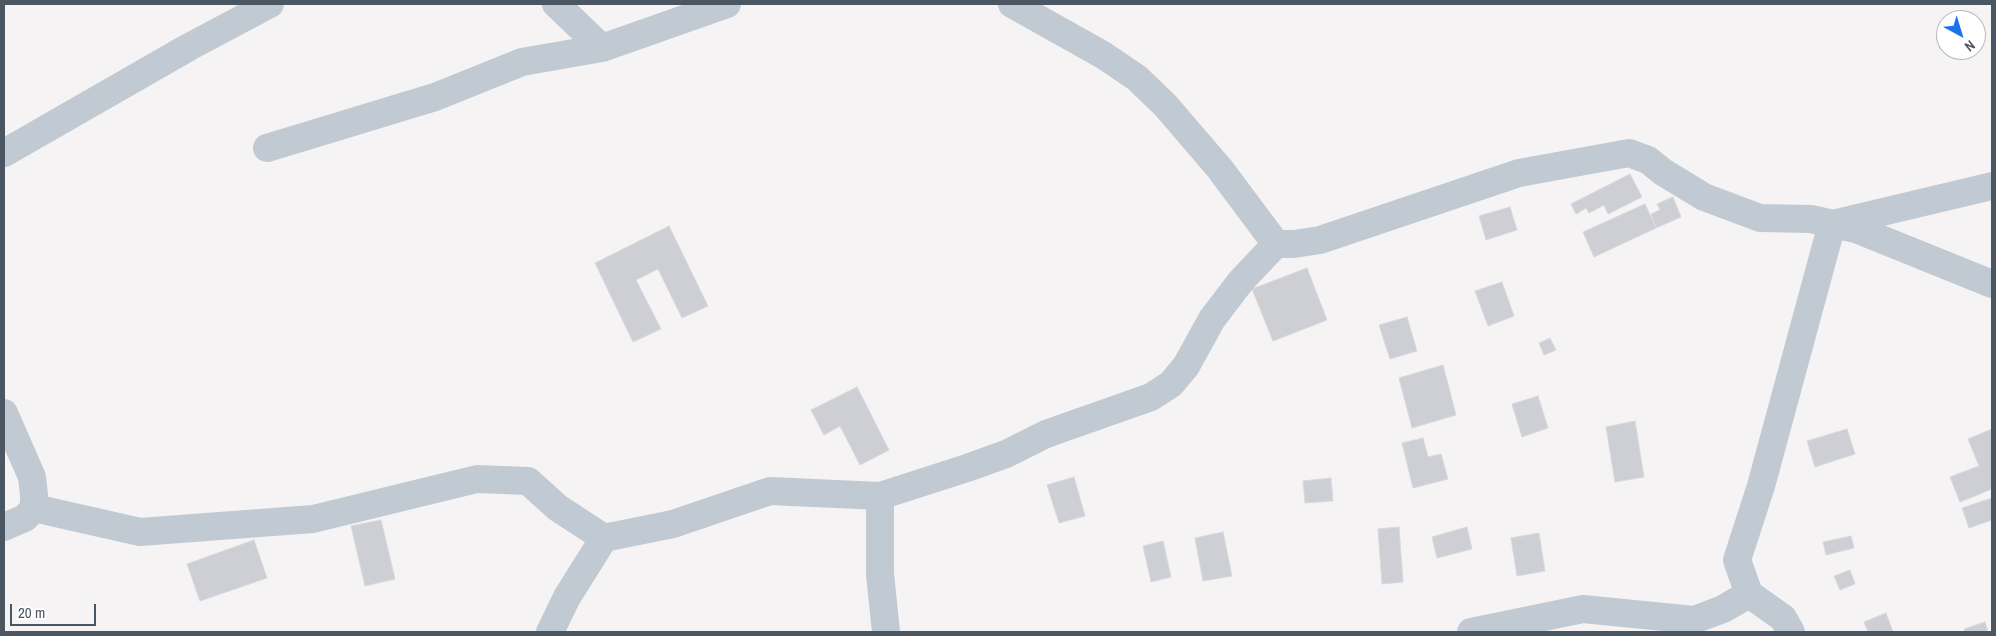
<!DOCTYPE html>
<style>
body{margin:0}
#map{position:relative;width:1996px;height:636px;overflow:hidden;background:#f5f3f3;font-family:"Archivo Narrow",sans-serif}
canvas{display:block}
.frame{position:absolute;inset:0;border:5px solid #4a5661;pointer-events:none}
.north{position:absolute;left:1936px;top:10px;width:50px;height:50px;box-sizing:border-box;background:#fff;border:1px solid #b7bbc0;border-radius:50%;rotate:141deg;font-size:14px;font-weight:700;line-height:20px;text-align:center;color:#4a5661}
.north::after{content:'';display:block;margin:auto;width:18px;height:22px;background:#1a73e8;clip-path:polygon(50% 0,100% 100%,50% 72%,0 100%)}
.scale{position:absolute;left:10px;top:604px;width:86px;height:22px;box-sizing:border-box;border:2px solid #4a5661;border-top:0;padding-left:6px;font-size:15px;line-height:18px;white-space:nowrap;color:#4a5661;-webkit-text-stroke:4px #fff;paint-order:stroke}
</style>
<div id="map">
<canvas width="1996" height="636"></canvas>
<div class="frame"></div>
<div class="north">N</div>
<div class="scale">20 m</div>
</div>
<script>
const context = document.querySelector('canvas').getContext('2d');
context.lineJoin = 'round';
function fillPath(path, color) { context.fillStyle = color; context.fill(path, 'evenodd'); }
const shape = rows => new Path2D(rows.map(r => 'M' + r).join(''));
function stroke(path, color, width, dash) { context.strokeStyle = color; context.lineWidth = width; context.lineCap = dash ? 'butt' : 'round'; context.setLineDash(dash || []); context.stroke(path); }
const building = shape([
 [1630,174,1642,197,1608,214,1604,205,1589,213,1586,208,1576,214,1571,204,1630,174],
 [1673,197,1681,217,1656,228,1651,214,1660,210,1657,204,1673,197],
 [1645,204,1656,228,1594,257,1583,232,1645,204],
 [1510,207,1517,230,1486,240,1479,216,1510,207],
 [669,226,708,306,682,318,658,269,636,280,661,329,633,342,595,263,669,226],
 [1307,268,1327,320,1273,341,1252,289,1307,268],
 [1502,282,1514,316,1488,326,1475,291,1502,282],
 [1407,317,1417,351,1390,359,1379,325,1407,317],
 [1550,338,1556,350,1544,355,1539,343,1550,338],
 [1443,365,1456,415,1412,428,1399,378,1443,365],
 [857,387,889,450,860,465,840,426,824,435,811,410,857,387],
 [1538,396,1548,428,1522,437,1512,404,1538,396],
 [1635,421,1644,477,1615,482,1606,427,1635,421],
 [1847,429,1855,454,1815,467,1807,441,1847,429],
 [1992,429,1992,489,1960,502,1950,477,1979,466,1968,439,1992,429],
 [1423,438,1428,457,1441,454,1448,479,1413,488,1402,443,1423,438],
 [1074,477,1085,516,1059,523,1047,485,1074,477],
 [1331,478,1333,501,1305,503,1303,481,1331,478],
 [1992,498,1992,520,1969,528,1962,508,1992,498],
 [381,520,395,579,365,586,351,526,381,520],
 [1399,527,1403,582,1382,584,1378,529,1399,527],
 [1467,527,1472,549,1437,558,1432,537,1467,527],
 [1223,532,1232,576,1203,581,1195,538,1223,532],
 [1539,533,1545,571,1517,576,1511,538,1539,533],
 [1851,536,1854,548,1826,555,1823,542,1851,536],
 [254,540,267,578,200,601,187,564,254,540],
 [1163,541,1171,577,1151,582,1143,546,1163,541],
 [1850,570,1855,584,1840,590,1834,576,1850,570],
 [1886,613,1893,632,1868,632,1864,622,1886,613],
 [1985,622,1988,632,1965,632,1964,629,1985,622]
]);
const minor = shape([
 [556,4,602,48],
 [1012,4,1103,55,1137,78,1166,106,1220,169,1276,244,1294,244,1320,240,1519,173,1629,153,1648,160,1663,172,1704,197,1760,218,1811,219,1856,229,1992,284],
 [267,148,435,97,522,62,602,48,727,4],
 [4,153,189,47,270,4],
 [4,413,32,477,34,495,34,508,25,518,4,527],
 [880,496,880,574,886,632],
 [34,508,140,532,313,519,477,479,528,481,558,508,604,538,673,524,770,491,880,496,967,468,1006,454,1046,434,1151,397,1171,384,1186,366,1212,319,1241,281,1276,244],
 [550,632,567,597,604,538],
 [1471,632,1583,609,1694,620,1723,609,1749,594],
 [1791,632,1783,618,1749,594,1737,560,1761,486,1832,224,1992,186]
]);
fillPath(building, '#cdcfd5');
stroke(building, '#d7d9de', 1);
stroke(minor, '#c1cad2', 28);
</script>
